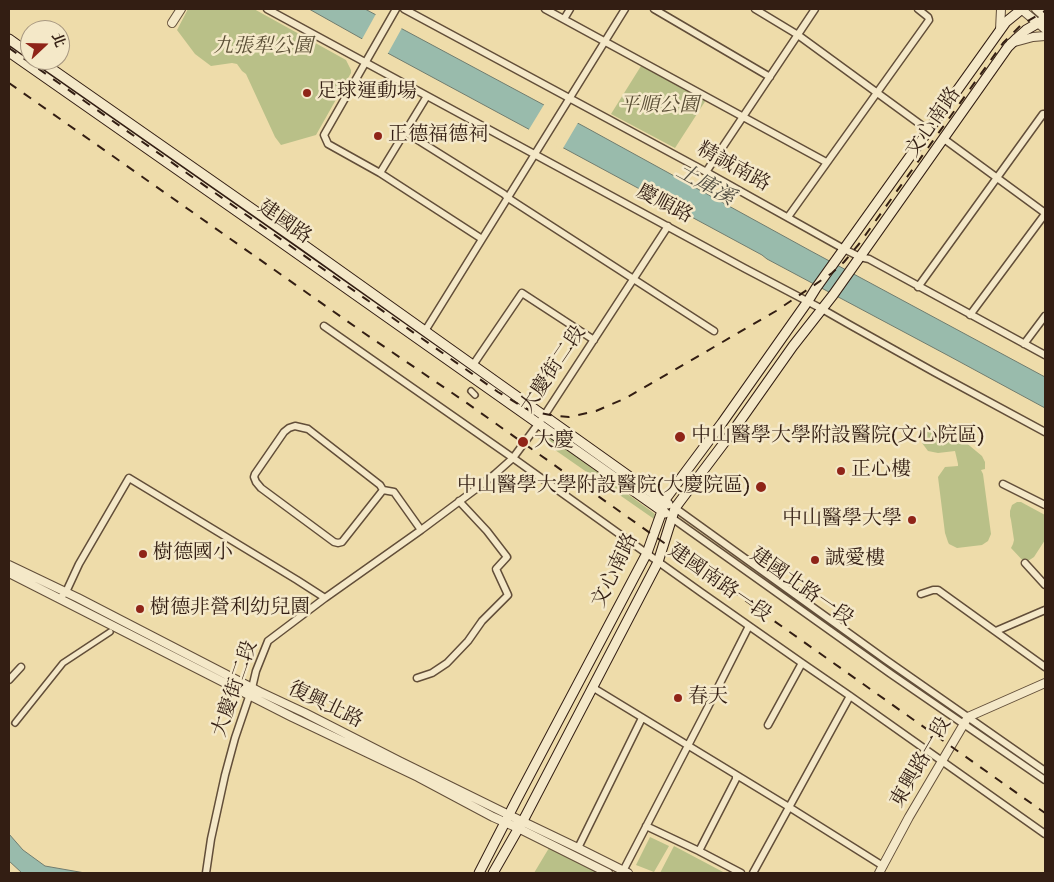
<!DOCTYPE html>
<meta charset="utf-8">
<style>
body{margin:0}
#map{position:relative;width:1054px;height:882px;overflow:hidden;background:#eedcaa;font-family:"IM FELL DW Pica","Noto Serif TC",serif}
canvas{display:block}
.frame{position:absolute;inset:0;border:10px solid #331e13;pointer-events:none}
.north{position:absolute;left:20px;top:20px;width:50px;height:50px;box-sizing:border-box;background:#f4e8c8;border:1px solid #a79780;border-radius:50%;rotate:69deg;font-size:14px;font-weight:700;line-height:20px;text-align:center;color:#331e13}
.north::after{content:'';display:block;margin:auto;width:18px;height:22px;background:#8f2418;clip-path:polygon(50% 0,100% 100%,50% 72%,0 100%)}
</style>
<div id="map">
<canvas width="1054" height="882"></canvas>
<div class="frame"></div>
<div class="north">北</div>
</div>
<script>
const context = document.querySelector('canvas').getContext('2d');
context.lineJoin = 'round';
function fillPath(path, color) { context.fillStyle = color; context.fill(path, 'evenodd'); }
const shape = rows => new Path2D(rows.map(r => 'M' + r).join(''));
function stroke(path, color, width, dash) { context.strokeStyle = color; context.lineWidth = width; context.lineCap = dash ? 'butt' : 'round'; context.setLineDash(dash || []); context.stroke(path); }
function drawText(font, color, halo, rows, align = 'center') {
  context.font = font + ' "IM FELL DW Pica","Noto Serif TC",serif'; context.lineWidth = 5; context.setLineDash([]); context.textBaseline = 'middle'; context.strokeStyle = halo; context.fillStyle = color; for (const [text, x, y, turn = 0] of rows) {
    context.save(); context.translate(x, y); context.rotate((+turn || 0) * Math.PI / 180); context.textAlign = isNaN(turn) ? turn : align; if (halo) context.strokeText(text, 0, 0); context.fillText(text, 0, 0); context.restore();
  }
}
const green = shape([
 [188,9,254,9,346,60,351,70,351,73,316,135,281,145,275,137,246,74,242,71,237,64,232,63,211,66,195,54,177,30],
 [641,66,706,100,675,148,611,114],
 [935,429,964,441,982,456,985,462,985,469,981,470,983,474,991,534,988,541,982,545,957,548,949,544,948,542,945,533,938,477,945,467,958,466,958,464,955,451,938,453,928,451,922,443,924,433],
 [535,436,552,439,655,514,654,519],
 [1017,502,1021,502,1045,515,1044,519,1045,519,1045,540,1034,557,1025,563,1011,548,1013,544,1014,540,1011,520,1010,516,1010,511,1012,505],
 [650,837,669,846,654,872,636,865],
 [674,846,725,873,660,873],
 [549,848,600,873,534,873]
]);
const water = shape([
 [309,9,365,9,585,127,809,250,1045,377,1045,408,949,356,767,259,762,255,382,50,309,9],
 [9,834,23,850,45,866,85,873,22,873,9,861,9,834]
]);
const pier = shape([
 [377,12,403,26,387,55,361,41],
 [545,103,579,121,562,150,528,131]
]);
const pedestrian = shape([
 [471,391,475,395],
 [15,723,63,663,110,632]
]);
const minor = shape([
 [267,9,744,268,822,309,850,325,934,372,1045,432],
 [396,9,324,135,328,144,380,173,427,96],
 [404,9,699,168,844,249,860,257,869,259,1045,355],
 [545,9,826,162],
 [654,9,770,77],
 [755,9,798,35,928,130],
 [564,19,570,9],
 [405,132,504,194,508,198,714,331],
 [944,139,1045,213],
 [706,172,815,9],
 [380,173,482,239],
 [788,217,929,20,928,17,918,9],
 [918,287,1043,114,1045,114],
 [970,315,1045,214],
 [324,326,513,458,702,593,802,663,850,696,1045,834],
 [425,331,625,9],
 [1024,344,1045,316],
 [473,365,522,293,594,340],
 [1003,484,1045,505],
 [383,490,380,485,308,429,295,426,289,428,284,432,255,474,254,477,256,482,261,488,334,542,338,543,342,542,383,490,394,492,421,530],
 [675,508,886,660,1045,771],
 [672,518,891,674,1045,780],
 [1025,563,1045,585],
 [921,594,933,590,938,590,1045,667],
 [60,598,66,592,79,564,129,478,297,580,325,598],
 [996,631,1045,610],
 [417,678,432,673,447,663,468,641,482,621,508,595,496,569,507,557,487,531,459,501],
 [9,680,21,667],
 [592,687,789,807,883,866],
 [768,725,802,663],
 [646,826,699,851,741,873],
 [578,848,642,718],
 [699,851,736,779,736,776],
 [206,873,211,839,225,775,235,738,252,688,256,671,268,641,325,598,421,530,480,486,495,474,513,458,544,416,668,226],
 [622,873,708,707,749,626],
 [753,873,850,696]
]);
const tertiary = shape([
 [1021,9,1045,29],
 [1036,9,1045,17],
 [172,23,181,9],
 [1000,30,1001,9],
 [1011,43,1033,37,1045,36],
 [9,565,78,598,260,692,305,713,399,761,509,815,578,848,628,873],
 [9,573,292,717,418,777,493,817,518,828,608,873],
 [879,873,909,817,968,717,1045,683]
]);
const secondary = shape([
 [9,39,30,54],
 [9,52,268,233,665,513],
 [39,60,304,245,668,504],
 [479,873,517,799,647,553,662,511,664,501,722,423,808,301,816,288,1006,22,1022,9],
 [493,873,525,817,658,562,675,508,733,431,793,346,833,295,1008,47,1017,38,1026,30,1045,19]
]);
const rail = shape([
 [9,48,498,392,523,407,534,412,556,416,569,417,596,411,626,398,776,311,832,273,844,262,859,244,1003,43,1021,25,1045,11],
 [9,83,364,333,464,401,1045,813]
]);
const markers = [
 [307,93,5,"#8f2418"],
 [378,136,5,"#8f2418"],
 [680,437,6,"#8f2418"],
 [523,442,6,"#8f2418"],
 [841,471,5,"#8f2418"],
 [761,487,6,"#8f2418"],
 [912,520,5,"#8f2418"],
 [143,554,5,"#8f2418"],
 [815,560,5,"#8f2418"],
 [140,609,5,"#8f2418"],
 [678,698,5,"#8f2418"]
];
const parkNames = [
 ["九張犁公園",263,48],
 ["平順公園",659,107]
];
const poiNames = [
 ["足球運動場",317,93],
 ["正德福德祠",388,136],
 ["中山醫學大學附設醫院(文心院區)",691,437],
 ["大慶",534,442],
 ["正心樓",851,471],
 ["中山醫學大學附設醫院(大慶院區)",750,487,"right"],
 ["中山醫學大學",902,520,"right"],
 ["樹德國小",153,554],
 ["誠愛樓",825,560],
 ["樹德非營利幼兒園",150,609],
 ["春天",688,698]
];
const streetNames = [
 ["文心南路",934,123,-55],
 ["精誠南路",733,168,29],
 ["慶順路",664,205,28],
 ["建國路",284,223,35],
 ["大慶街二段",554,370,-56],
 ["文心南路",616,571,-64],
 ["建國南路一段",719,584,35],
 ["建國北路一段",801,588,35],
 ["大慶街二段",236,689,-71],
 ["復興北路",325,706,26],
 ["東興路一段",922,763,-60]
];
const waterNames = [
 ["土庫溪",705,186,29]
];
fillPath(green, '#b9c088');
fillPath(water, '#99bbac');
stroke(water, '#707c6f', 1);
fillPath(pier, '#eedcaa');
stroke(pedestrian, '#624e39', 8);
stroke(minor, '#624e39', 9);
stroke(tertiary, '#624e39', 10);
stroke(secondary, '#331e13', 11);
stroke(pedestrian, '#f4e8c8', 5);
stroke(minor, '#f4e8c8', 6);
stroke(tertiary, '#f4e8c8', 8);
stroke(secondary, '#f4e8c8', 9);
stroke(rail, '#331e13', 2, [9, 9]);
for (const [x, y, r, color] of markers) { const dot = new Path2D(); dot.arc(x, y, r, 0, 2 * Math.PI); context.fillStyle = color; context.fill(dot); stroke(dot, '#f4e8c8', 2); }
drawText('italic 20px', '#5b4f36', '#f4e8c8', parkNames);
drawText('20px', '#331e13', '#f4e8c8', poiNames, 'left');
drawText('20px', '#331e13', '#f4e8c8', streetNames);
drawText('italic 21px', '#524d41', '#f4e8c8', waterNames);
</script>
